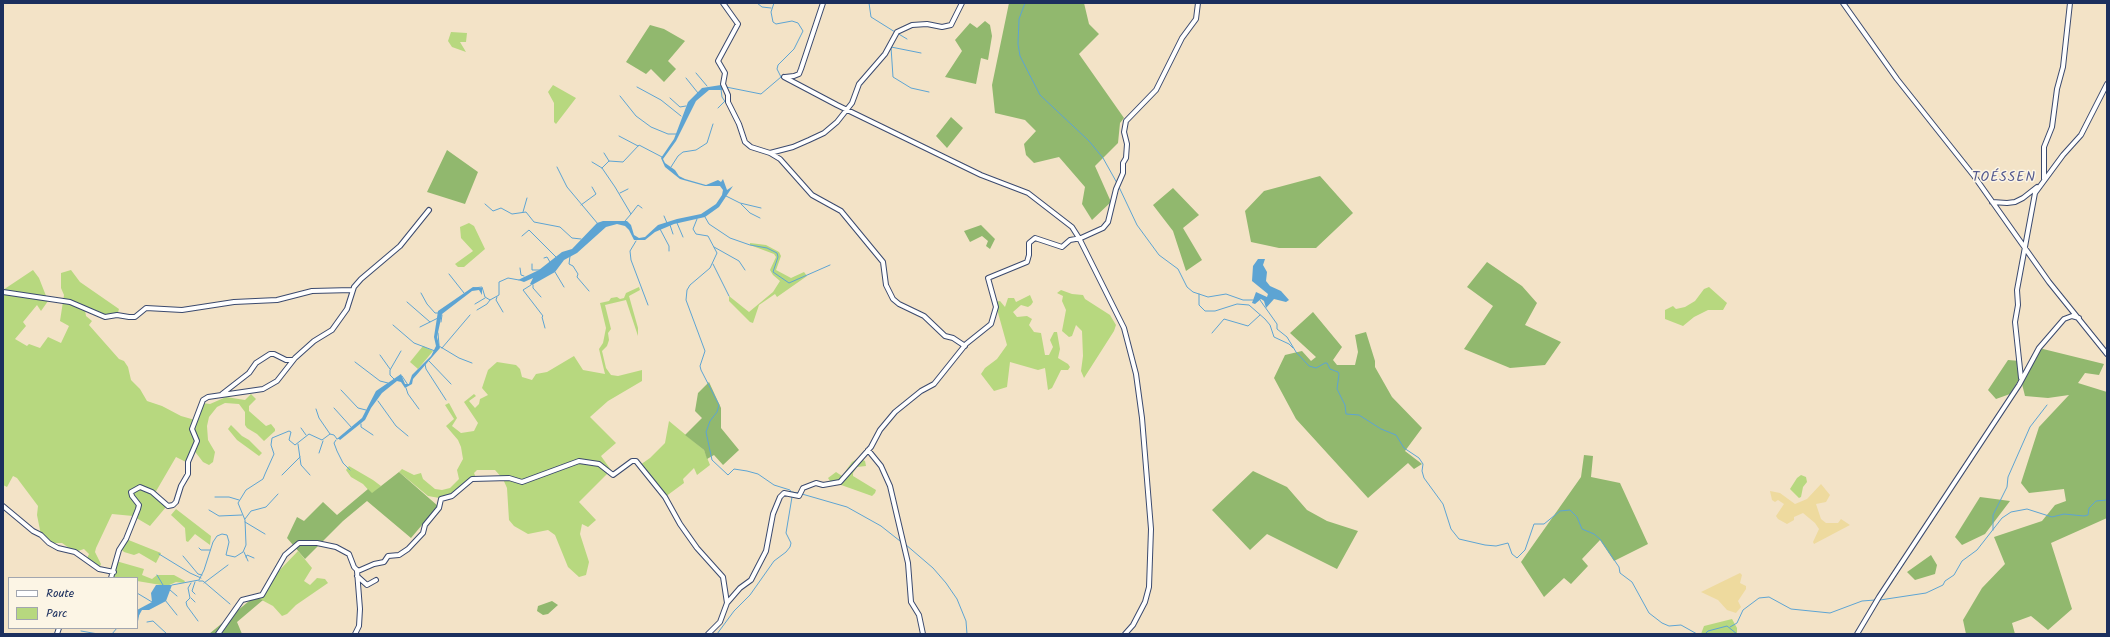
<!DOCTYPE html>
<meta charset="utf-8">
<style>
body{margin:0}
#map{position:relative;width:2110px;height:637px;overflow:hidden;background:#f3e3c7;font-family:Kalam,sans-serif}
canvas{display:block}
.frame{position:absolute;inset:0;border:4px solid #1b2f5e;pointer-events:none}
.legend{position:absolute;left:8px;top:577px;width:130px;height:52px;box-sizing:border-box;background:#fcf5e5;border:1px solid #a2a6af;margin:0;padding:5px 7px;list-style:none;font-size:12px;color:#1b2f5e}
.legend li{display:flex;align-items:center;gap:8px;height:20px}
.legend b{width:20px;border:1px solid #a2a6af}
</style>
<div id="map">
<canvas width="2110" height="637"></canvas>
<div class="frame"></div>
<ul class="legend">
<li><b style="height:5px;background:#fff"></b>Route</li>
<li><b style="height:11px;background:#b7d87f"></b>Parc</li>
</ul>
</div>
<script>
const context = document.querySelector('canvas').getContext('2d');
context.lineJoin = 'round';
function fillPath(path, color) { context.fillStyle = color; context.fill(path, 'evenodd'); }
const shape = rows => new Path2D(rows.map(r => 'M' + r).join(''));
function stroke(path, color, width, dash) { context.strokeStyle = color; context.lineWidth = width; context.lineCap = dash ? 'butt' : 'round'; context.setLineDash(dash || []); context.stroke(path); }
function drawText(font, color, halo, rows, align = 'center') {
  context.font = font + ' Kalam,sans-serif'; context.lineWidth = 3; context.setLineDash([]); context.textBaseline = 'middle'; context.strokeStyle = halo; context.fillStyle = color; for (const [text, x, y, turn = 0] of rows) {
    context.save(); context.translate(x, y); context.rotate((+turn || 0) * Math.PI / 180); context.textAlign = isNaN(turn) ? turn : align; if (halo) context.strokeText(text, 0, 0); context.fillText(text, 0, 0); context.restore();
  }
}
const green = shape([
 [451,32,467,33,466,42,460,42,466,52,452,47,448,41],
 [553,85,576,98,556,124,554,122,554,103,548,92],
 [469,223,474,226,485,249,464,267,458,267,455,264,473,251,461,238,460,227],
 [750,243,766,245,779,252,781,256,776,270,791,278,804,272,807,276,777,297,775,294,759,305,753,323,750,322,729,301,729,296,749,312,773,292,780,281,773,275,770,270,776,257,774,254,750,245],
 [33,270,39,278,48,301,41,311,37,305,23,322,26,326,15,339,27,346,29,344,40,348,48,337,61,343,69,326,60,321,64,295,61,288,61,273,71,270,80,282,119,309,117,316,111,317,85,310,86,316,92,321,89,325,119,359,124,361,128,367,131,380,140,389,147,401,162,406,181,416,195,420,202,403,210,404,226,397,245,400,251,394,256,399,249,406,249,411,266,426,271,424,275,429,275,431,264,441,257,434,247,428,245,425,245,412,239,404,225,403,217,407,209,417,207,426,208,440,215,452,213,462,209,465,203,462,193,449,188,463,176,457,155,493,166,507,150,526,133,516,112,514,96,548,95,552,101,564,99,569,86,561,89,554,84,549,75,552,62,543,49,543,41,535,37,515,38,506,17,478,13,476,7,487,3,485,3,290],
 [639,287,640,290,629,296,638,328,638,336,626,300,605,305,611,329,608,333,609,340,607,346,602,351,606,368,611,375,618,376,642,370,642,381,608,401,590,417,616,443,601,456,611,470,579,502,596,520,588,527,582,524,580,534,589,562,586,575,579,577,568,567,555,535,548,530,528,534,514,526,509,520,507,488,503,479,495,470,477,470,474,473,476,478,445,499,428,496,399,472,402,469,414,475,421,473,423,479,435,489,442,490,450,488,459,479,457,470,463,459,461,447,458,440,446,426,454,419,445,405,449,403,457,418,452,426,461,433,474,431,478,423,464,402,474,394,476,396,469,401,475,408,479,404,480,399,488,395,482,388,488,370,497,362,516,365,520,369,522,377,532,380,536,374,547,372,574,356,583,370,605,374,599,349,603,343,606,328,600,303,609,301,611,298,617,297,620,299,624,298,626,293],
 [1709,287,1727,303,1723,310,1708,310,1694,317,1683,326,1665,319,1665,310,1673,306,1676,309,1685,307,1695,301,1704,289],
 [1061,290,1072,294,1083,295,1085,299,1110,315,1116,325,1114,331,1084,378,1081,371,1083,356,1082,331,1076,325,1072,336,1069,337,1062,331,1066,310,1062,301,1063,296,1057,293],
 [1030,295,1033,302,1031,305,1028,307,1021,305,1013,312,1017,317,1027,316,1032,319,1029,325,1034,332,1041,333,1045,355,1049,355,1053,347,1050,340,1054,332,1057,332,1060,349,1058,358,1068,364,1070,367,1068,370,1061,370,1052,388,1048,390,1045,368,1038,370,1010,362,1007,387,994,391,981,374,985,368,997,359,1007,345,995,302,1000,301,1005,307,1008,298,1014,298,1016,302],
 [423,346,433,351,418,369,410,362],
 [669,421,704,450,710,465,697,475,694,468,683,479,684,483,665,497,640,465,650,458,665,443],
 [231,425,242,436,249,440,262,453,259,456,237,440,228,429],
 [859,458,865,461,866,466,857,467,853,473,853,476,876,490,875,493,872,496,830,481,828,478,836,472,842,476,852,462],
 [349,466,373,480,381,486,372,494,363,484,351,477,346,470],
 [1801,475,1806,477,1807,482,1803,487,1801,497,1799,498,1790,489,1797,478],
 [176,509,211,536,210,545,195,534,188,542,186,541,185,528,171,515],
 [126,539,161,553,156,563,139,553,134,555,124,552,120,548],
 [298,551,312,568,304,581,310,585,317,578,325,579,328,583,296,605,287,614,282,616,273,606,258,598,275,575],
 [116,561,144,569,142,575,152,579,157,575,174,575,185,581,184,583,176,582,167,586,137,581,137,578,113,578],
 [1732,619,1737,628,1737,634,1701,634,1704,626]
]);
const forest = shape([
 [1009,3,1084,3,1089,24,1099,34,1079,54,1124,118,1120,123,1118,143,1095,166,1111,202,1092,220,1082,204,1085,187,1059,157,1034,163,1026,155,1024,144,1036,131,1025,120,995,113,992,85],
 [985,21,990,25,992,36,988,60,981,58,976,84,945,77,962,51,955,40,970,23,977,28],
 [650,25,664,29,685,41,668,61,676,69,664,82,651,69,646,74,626,62],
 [951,117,963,128,947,148,936,136],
 [447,150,478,172,465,204,427,192],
 [1320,176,1353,213,1316,248,1279,248,1251,242,1245,211,1264,191],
 [1173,188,1199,215,1183,228,1202,260,1186,271,1173,231,1153,205],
 [981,225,995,239,990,249,986,246,988,241,982,236,970,242,964,231],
 [1487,262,1522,286,1537,303,1525,325,1561,342,1545,365,1510,368,1464,349,1493,306,1467,287],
 [1313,312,1342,347,1333,360,1337,365,1355,365,1358,352,1355,335,1366,332,1375,361,1375,367,1392,397,1422,428,1405,451,1422,464,1414,469,1408,463,1368,498,1296,419,1274,378,1285,355,1302,351,1311,361,1316,357,1290,333],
 [2039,348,2104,364,2099,375,2085,373,2078,383,2107,392,2107,518,2051,543,2072,609,2048,630,2031,616,2012,623,2015,634,1966,634,1963,620,1982,588,2005,564,1994,537,2042,521,2055,505,2066,501,2064,489,2029,493,2021,483,2039,427,2069,395,2048,398,2025,396,2021,380],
 [2008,360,2020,361,2021,376,2010,394,1996,399,1988,390],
 [709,382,721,408,721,428,739,450,723,465,714,455,707,459,704,450,685,435,702,418,695,411,698,393],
 [1584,455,1593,456,1591,477,1620,483,1648,544,1614,561,1600,540,1582,559,1588,566,1571,584,1564,578,1544,597,1521,562,1581,477],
 [1253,471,1287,487,1307,510,1327,521,1358,531,1337,569,1267,534,1250,550,1212,510],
 [399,472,438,506,411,538,367,501,343,521,305,559,287,538,297,517,304,521,323,502,337,515,368,489,372,493],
 [1980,497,2010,501,1985,534,1962,545,1955,537],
 [1931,555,1937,565,1935,574,1915,580,1907,572],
 [254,597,263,600,237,622,242,634,209,634],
 [552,601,558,605,548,614,543,615,537,611,538,606]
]);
const sand = shape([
 [1821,484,1830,495,1826,502,1816,504,1821,519,1826,523,1838,523,1841,519,1850,525,1814,544,1813,542,1819,529,1815,523,1803,513,1794,517,1794,520,1787,524,1778,519,1776,516,1784,504,1778,500,1775,502,1772,500,1770,491,1780,493,1795,504,1807,499],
 [1740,573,1742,575,1740,583,1746,586,1746,589,1738,601,1741,607,1736,613,1727,610,1718,600,1701,592]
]);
const water = shape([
 [721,85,723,87,722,90,709,90,696,101,676,141,663,159,665,163,675,170,679,176,685,179,706,185,718,180,721,182,723,179,727,190,733,186,719,207,705,217,674,224,655,232,645,240,634,240,629,230,625,226,617,224,606,227,577,253,564,260,555,272,532,285,530,284,533,278,524,282,518,280,539,270,562,252,572,249,597,223,603,221,627,221,631,225,634,235,639,238,645,237,658,225,677,219,701,214,716,204,722,195,723,190,720,186,705,186,680,179,665,167,661,158,674,139,688,102,702,88],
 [1258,259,1265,259,1263,265,1267,272,1266,281,1270,286,1281,291,1289,300,1286,302,1274,299,1266,308,1264,301,1261,299,1255,304,1252,303,1256,292,1267,297,1268,294,1252,281,1253,266],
 [473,287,482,288,482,295,479,290,472,291,442,314,437,337,440,348,413,379,412,384,405,388,401,382,397,381,382,393,371,408,365,420,340,440,338,438,362,418,376,391,401,374,405,384,409,384,412,375,431,356,436,346,434,337,438,311],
 [156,585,172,585,166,601,149,610,142,610,137,619,137,610,152,602,151,593]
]);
const stream = shape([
 [757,3,762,7,771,8],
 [869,3,871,17,895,32],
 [1025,3,1019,19,1018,44,1020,56,1040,95,1089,141,1103,158,1117,183],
 [897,33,907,39],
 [891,47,893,77,911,88,929,92],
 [891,47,921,53],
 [696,73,707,86],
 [686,78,698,93],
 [637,87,661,100,681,116],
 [726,87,761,94,781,77,777,69,778,65,794,49,803,31,798,23,792,21,776,24,773,22,771,12,774,3],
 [721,89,722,97,728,106],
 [620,96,636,116,651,127,668,134,676,134],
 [670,98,680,107,686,106],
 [718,108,725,101],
 [619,136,638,146],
 [604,153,609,161],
 [592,162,602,168,615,187,631,214,625,221],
 [557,167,567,187,598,224],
 [671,167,678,156,683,152,696,150,707,143,713,124],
 [602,168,609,161,623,162,639,145,662,157],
 [1119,187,1137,225,1159,255,1178,269,1187,287,1193,292,1208,297,1226,294,1243,300,1253,300],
 [620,193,628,189],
 [726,196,740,203,761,208],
 [485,204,493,211,501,208,512,214,526,212,534,222,560,227,572,238,581,239],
 [741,204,750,213,760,218],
 [581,205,596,194,592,187],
 [523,212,527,198],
 [631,214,638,205,642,208],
 [664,216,667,223],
 [705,217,709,224,730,238,750,245,767,248,777,253,778,257,773,272,789,283,830,265],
 [697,219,693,229,696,234,708,236,717,253,710,268,690,285,687,290,686,300,705,351,700,366,701,370,719,405,717,412,710,421,706,432,712,460,728,475,734,469,747,471,758,474,774,485,790,490,792,494],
 [677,223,683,237],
 [670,225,673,234],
 [660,229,669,246,669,251],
 [522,236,529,230,556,257],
 [636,241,630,251,631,260,648,305],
 [714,247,739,261,745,270],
 [570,256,569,264,573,266,578,274,577,277,589,291],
 [544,258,547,257,550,262],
 [532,264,532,270,540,270],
 [713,264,729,296],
 [520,268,521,275,524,276],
 [555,272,564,287],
 [449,274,464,293],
 [531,285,523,290,543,316,542,317,545,328],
 [533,285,533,288,541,297],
 [474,288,482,287,485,297,490,300,499,295,499,282,508,278,519,280],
 [421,293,427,304,435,313,439,313],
 [1199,294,1199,305,1205,311,1215,311,1237,304,1249,305,1265,319,1270,325,1274,337,1289,344,1293,348],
 [497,297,496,300,503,312],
 [1260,300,1277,324,1277,329,1287,337,1296,352,1309,366,1316,368,1325,363,1327,363,1330,369,1338,372,1339,374,1337,389,1345,405,1346,414,1359,415,1381,429,1396,435,1404,448,1419,458,1423,464,1422,471,1424,478,1443,504,1451,529,1459,539,1485,545,1496,546,1508,543,1512,554,1517,558,1525,550,1534,524,1544,524,1560,511,1570,510,1577,517,1582,529,1594,534,1600,539,1619,567,1620,573,1632,582,1649,613,1662,623,1669,626,1681,625,1697,634],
 [407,302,430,322,438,318],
 [475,304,485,298],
 [477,310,487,304,490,300],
 [441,322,442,315],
 [393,325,414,343,435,351],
 [420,327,430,322],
 [438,333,439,345],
 [1212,333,1224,319,1248,326,1260,315],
 [439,346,459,358,472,363],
 [442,348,470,315],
 [380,355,390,369],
 [429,361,451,384],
 [355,362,380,381,388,383],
 [425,364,426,369,446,400],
 [402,376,408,385],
 [394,379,390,375,390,370,401,351],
 [406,388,408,394,419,409],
 [341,390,358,408,366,410],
 [378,401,396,426,408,436],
 [334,408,352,428],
 [316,409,319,418,330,434],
 [361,424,361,427,373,435],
 [301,428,306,435],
 [336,440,334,443,337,451,343,463,350,470],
 [298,444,301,465,310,475],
 [319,453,323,441],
 [282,475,300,457],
 [792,492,798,493],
 [802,494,847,507,881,526,900,541],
 [215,497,229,497,239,500],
 [209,510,219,516,242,515],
 [245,519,251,511,266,507,278,494],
 [245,522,265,534],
 [1993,530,1993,515,2007,487,2008,477,2030,427,2047,405],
 [905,544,933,568,946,583,957,599,966,621,967,634],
 [199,548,201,550,210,550],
 [244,552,248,561],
 [159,554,190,573,201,578],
 [183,556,198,574,202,575],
 [246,557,247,555,254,558],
 [157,575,163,585],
 [199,581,203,581,230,604],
 [191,583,188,588,190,598,186,602,187,606,198,621],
 [204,583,228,565],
 [172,585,199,580,204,570,213,542,217,536,222,534,227,535,229,542,226,555,235,557,243,552,246,545,245,520,238,503,246,490,263,479,265,474,274,454,271,445,272,438,289,431,291,432,289,440,295,445,309,434,322,440,330,434,334,435,337,439,340,438],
 [170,590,177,596],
 [137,593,152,602],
 [195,594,192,591,195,582],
 [191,598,195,602],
 [165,600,177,615],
 [1880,600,1926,593,1943,585,1945,581,1954,575,1962,561,1977,550,2002,518,2011,512,2027,509,2052,517,2064,514,2084,516,2088,515,2089,508,2096,501,2107,500],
 [147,622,153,621,167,634],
 [137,624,139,613],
 [1730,627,1737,623,1743,610,1759,598,1769,597,1791,609,1830,613,1862,601,1875,600],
 [81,631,98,634],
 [112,634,117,628],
 [717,634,734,611,750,595,774,561,786,552,790,547,791,543,786,533,792,497],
 [1705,634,1708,631,1727,626,1737,634]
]);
const street = shape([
 [723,3,738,24,718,61,725,73,723,84,728,95,728,102,739,124,745,142,751,147,770,153,780,159,812,195,841,211,883,262,886,285,893,299,899,304,924,316,945,336,953,338,965,346],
 [1843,3,1897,79,1974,176,2049,282,2107,354],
 [784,77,837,105,981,175,1028,193,1072,227,1079,238,1124,328,1136,374,1142,418,1151,529,1149,587,1145,602,1133,625,1125,634],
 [785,77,794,76,799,74,801,69,823,3],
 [770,153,793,147,809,140,824,133,837,122,852,103,859,84,885,54,897,32,912,25,927,24,942,27,951,25,962,3],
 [2044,179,2044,147,2052,127,2057,89,2063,67,2070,3],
 [1992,202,2007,203,2015,202,2023,198,2037,187],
 [3,292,70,302,105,317,117,315,129,317,135,317,146,308,182,310,234,302,277,300,312,291,352,290],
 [2021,378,2015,322,2018,305,2017,290,2035,193,2063,155,2081,135,2107,84],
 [222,394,249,373,256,363,270,354,274,354,286,360,293,360],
 [868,450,881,466,890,486,908,563,911,602,919,615,923,634],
 [3,506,33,531,41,535,49,543,58,548,75,552,99,569,114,572],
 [357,576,367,585,376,580],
 [111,578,119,550,126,539,138,509,139,505,132,496,131,492,140,487,152,492,168,506,173,505,176,502,181,486,188,474,188,462,197,441,192,429,203,400,208,397,263,389,277,381,295,358,314,341,332,330,347,309,354,287,361,279,400,246,429,210],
 [57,634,59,628],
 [218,634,242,600,262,595,285,555,299,543,317,543,336,547,349,554,354,567,358,571,374,564,384,562,388,556,399,555,408,549,423,533,425,525,439,508,441,499,452,496,472,479,509,478,522,482,579,461,599,464,613,475,632,461,636,461,665,497,680,524,697,548,723,577,727,603],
 [355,634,359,626,360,609,357,571],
 [708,634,720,622,727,603,740,588,751,580,766,551,773,514,780,497,784,493,799,496,803,488,816,483,823,485,840,482,871,447,880,430,895,412,921,391,934,384,966,344,991,324,996,307,988,278,1027,262,1029,255,1029,243,1035,238,1062,247,1070,240,1081,238,1103,228,1108,222,1116,189,1123,173,1123,163,1126,158,1127,144,1124,132,1126,121,1156,90,1182,38,1196,19,1198,3],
 [1857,634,1879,597,2019,385,2039,348,2064,319,2072,316,2079,318]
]);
const quarterNames = [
 ["TOÉSSEN",2004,179]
];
fillPath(green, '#b7d87f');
fillPath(forest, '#91b86e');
fillPath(sand, '#eeda9e');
fillPath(water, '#5da4d3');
stroke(stream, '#5da4d3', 1);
stroke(street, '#3b4a6e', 6);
stroke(street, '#fff', 4);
context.letterSpacing = '1px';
drawText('14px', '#545a8f', '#fcf5e5', quarterNames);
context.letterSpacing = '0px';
</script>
